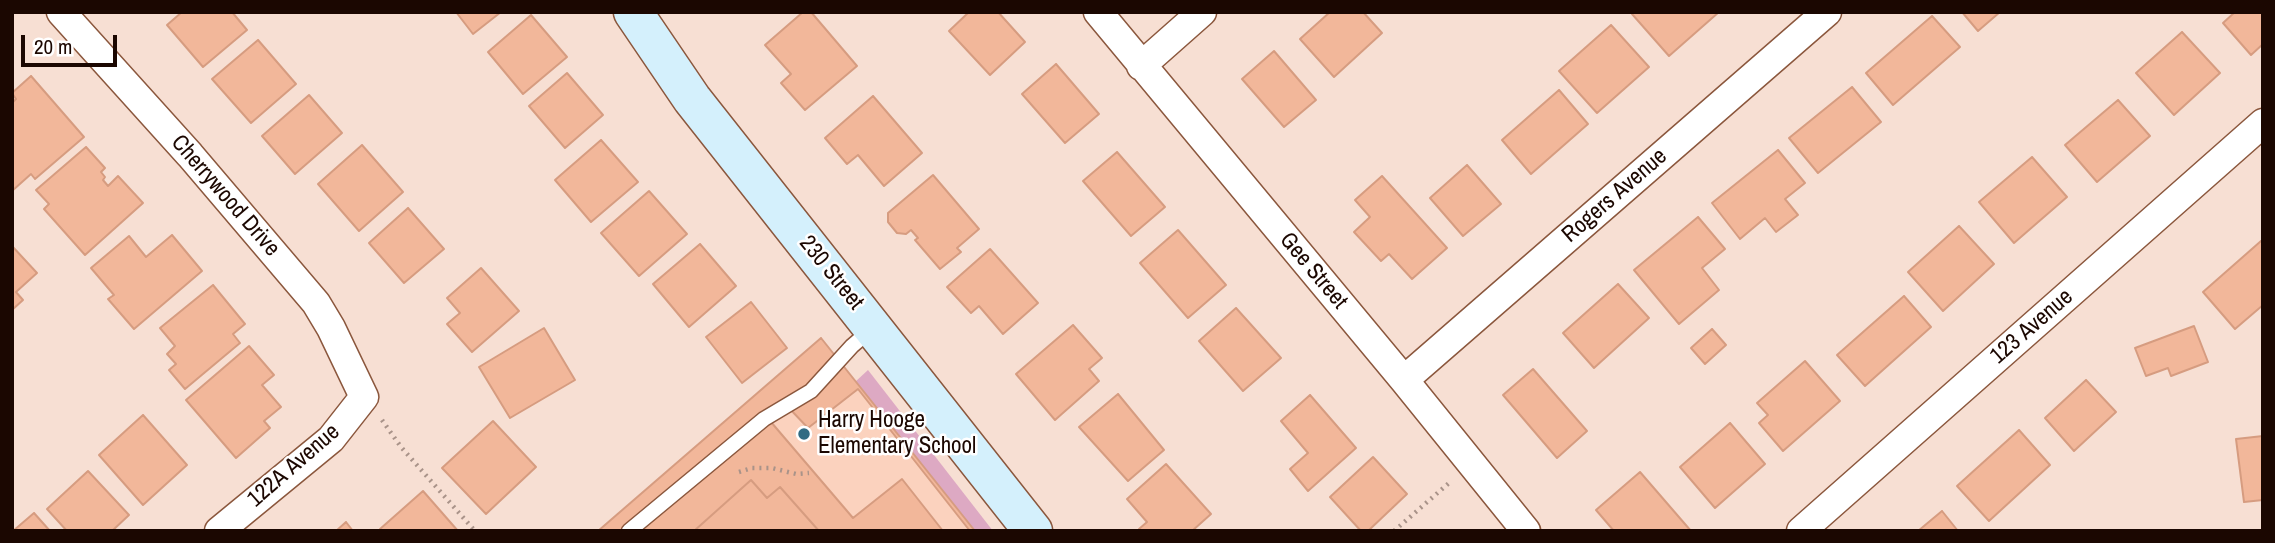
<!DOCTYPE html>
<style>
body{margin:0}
#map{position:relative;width:2275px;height:543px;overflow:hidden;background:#f7dfd3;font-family:"Archivo Narrow",sans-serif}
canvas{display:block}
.frame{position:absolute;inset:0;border:14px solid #1b0701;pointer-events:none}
.scale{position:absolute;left:21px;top:35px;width:96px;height:32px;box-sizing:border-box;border:4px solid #1b0701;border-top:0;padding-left:9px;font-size:21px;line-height:24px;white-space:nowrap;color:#1b0701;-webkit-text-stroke:5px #fff;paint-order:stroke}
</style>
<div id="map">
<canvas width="2275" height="543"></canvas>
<div class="frame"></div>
<div class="scale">20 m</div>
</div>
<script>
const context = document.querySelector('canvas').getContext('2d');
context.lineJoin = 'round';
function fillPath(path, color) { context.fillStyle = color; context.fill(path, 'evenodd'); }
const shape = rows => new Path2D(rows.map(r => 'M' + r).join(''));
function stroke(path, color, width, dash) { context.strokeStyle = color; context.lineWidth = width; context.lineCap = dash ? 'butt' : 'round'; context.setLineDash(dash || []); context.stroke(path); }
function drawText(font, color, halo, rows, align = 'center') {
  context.font = font + ' "Archivo Narrow",sans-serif'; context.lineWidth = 5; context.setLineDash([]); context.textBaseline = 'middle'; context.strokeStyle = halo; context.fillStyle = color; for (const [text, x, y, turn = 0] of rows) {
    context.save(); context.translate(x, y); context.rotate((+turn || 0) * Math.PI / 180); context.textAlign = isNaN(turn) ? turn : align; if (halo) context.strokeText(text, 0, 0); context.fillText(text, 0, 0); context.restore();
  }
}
const built = shape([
 [821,338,975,531,598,531]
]);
const green = shape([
 [868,370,993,531,973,531,855,382]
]);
const building = shape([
 [182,12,232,12,247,30,203,67,167,25,182,12],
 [456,12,501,12,473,34,456,12],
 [803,12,811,12,857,66,805,110,781,83,791,74,765,45,803,12],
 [969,12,998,12,1025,42,990,75,949,31,969,12],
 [1330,12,1363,12,1382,33,1334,77,1300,39,1330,12],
 [1634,12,1719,12,1669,56,1632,14,1634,12],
 [1962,12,2000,12,1978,31,1962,12],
 [2235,12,2263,12,2263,44,2251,55,2223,23,2235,12],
 [531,15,567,57,523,94,488,52,531,15],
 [1932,16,1960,47,1893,105,1866,73,1932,16],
 [1611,25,1649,67,1597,113,1559,71,1611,25],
 [2182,32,2220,73,2174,115,2136,73,2182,32],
 [258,40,296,84,251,123,212,79,258,40],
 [1274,51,1316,100,1284,127,1242,79,1274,51],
 [1056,64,1099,114,1065,143,1022,94,1056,64],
 [567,73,603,115,565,148,529,106,567,73],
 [31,76,84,137,35,179,31,174,12,191,12,103,16,99,12,93,31,76],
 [1852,87,1881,122,1818,173,1789,138,1852,87],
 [1559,90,1588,124,1531,174,1502,140,1559,90],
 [309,95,342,133,295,174,262,136,309,95],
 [873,96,922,153,884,186,858,155,847,164,825,138,873,96],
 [2118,100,2150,136,2097,182,2065,145,2118,100],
 [601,140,638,182,591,222,555,180,601,140],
 [362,145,403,192,359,231,318,184,362,145],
 [86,147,105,168,101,172,105,177,103,180,108,186,118,176,143,203,85,255,44,209,49,204,36,190,86,147],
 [1778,150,1805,183,1785,199,1798,215,1776,232,1765,218,1740,239,1712,203,1778,150],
 [1117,152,1165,207,1131,236,1083,181,1117,152],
 [2032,157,2067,197,2014,243,1979,202,2032,157],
 [1467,165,1501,204,1463,236,1430,198,1467,165],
 [933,175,979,229,957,248,961,252,940,269,915,240,918,238,911,230,906,234,897,233,888,222,888,213,933,175],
 [1382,176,1447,248,1412,279,1389,254,1381,261,1354,232,1370,217,1355,200,1382,176],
 [649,191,687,234,639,276,601,233,649,191],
 [408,208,444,249,404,283,369,243,408,208],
 [1698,217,1725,249,1702,268,1719,290,1679,324,1634,270,1698,217],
 [1959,226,1994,264,1943,311,1908,272,1959,226],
 [1178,230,1226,285,1188,318,1140,263,1178,230],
 [172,235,202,271,134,329,108,299,114,295,91,268,129,236,146,257,172,235],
 [2261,241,2263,243,2263,305,2235,329,2203,292,2261,241],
 [700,244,736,286,689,327,653,284,700,244],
 [12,246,37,273,16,292,23,300,12,310,12,246],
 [990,249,1038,303,1003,334,979,306,971,313,947,287,990,249],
 [481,268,519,311,472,352,447,324,460,313,447,298,481,268],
 [1618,284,1649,318,1594,368,1563,333,1618,284],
 [213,285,245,324,233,334,240,343,185,389,169,370,176,364,167,354,175,346,160,328,213,285],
 [1904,296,1931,327,1865,386,1837,355,1904,296],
 [751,302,787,348,742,383,706,337,751,302],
 [1236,308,1281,358,1243,391,1199,341,1236,308],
 [1073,325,1102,358,1089,369,1099,381,1055,420,1016,374,1073,325],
 [2194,326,2208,362,2171,376,2168,368,2146,376,2135,348,2194,326],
 [544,328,575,380,510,418,479,367,544,328],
 [1712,329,1726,345,1705,364,1691,348,1712,329],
 [821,338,975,531,970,531,858,389,808,428,789,408,771,422,853,518,902,479,943,531,819,531,780,487,767,498,751,480,694,531,598,531,821,338],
 [249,346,274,375,262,385,281,407,264,421,270,428,236,458,186,400,249,346],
 [1805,361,1840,401,1783,451,1759,423,1768,415,1757,403,1805,361],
 [1533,369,1587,431,1557,458,1503,395,1533,369],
 [2086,380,2116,412,2074,451,2045,418,2086,380],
 [1118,394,1164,450,1128,481,1079,427,1118,394],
 [1310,395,1356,448,1308,491,1290,469,1308,453,1281,421,1310,395],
 [143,415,187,465,143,505,99,455,143,415],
 [493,421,536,467,486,514,442,468,493,421],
 [1730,423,1765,464,1715,508,1680,467,1730,423],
 [2019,430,2050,465,1989,521,1957,486,2019,430],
 [2263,436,2263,500,2244,502,2236,439,2263,436],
 [1373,457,1407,494,1368,531,1361,531,1330,497,1373,457],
 [1166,464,1211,514,1192,531,1141,531,1139,529,1147,522,1127,499,1166,464],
 [88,471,129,515,112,531,67,531,47,509,88,471],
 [1640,472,1691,531,1614,531,1596,510,1640,472],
 [751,480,767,498,780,487,819,531,694,531,751,480],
 [423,491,458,531,382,531,380,529,423,491],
 [1942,511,1958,531,1918,531,1942,511],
 [34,513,50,531,13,531,34,513],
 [346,522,353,531,336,531,346,522]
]);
const path = shape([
 [382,420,401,447,475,531],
 [739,472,752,468,772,468,796,474,809,473],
 [1394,531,1449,483]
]);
const lane = shape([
 [629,531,764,419,811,391,852,346,873,328]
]);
const street = shape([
 [61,12,190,155,316,303,331,328,364,397,331,439,219,531],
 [1098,12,1404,380,1526,531],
 [1141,66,1202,12],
 [1404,380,1827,12],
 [1801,531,2263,123]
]);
const secondary = shape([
 [633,12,692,99,1033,531]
]);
const markers = [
 [804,434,7,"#306b83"]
];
const streetNames = [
 ["Cherrywood Drive",225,196,49],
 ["Rogers Avenue",1615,196,-41],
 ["Gee Street",1313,271,50],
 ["230 Street",831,273,51],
 ["123 Avenue",2032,327,-41],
 ["122A Avenue",294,466,-41]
];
const poiNames = [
 ["Harry Hooge",818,421],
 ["Elementary School",818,447]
];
fillPath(built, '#fbd2be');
fillPath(green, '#dda9c3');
fillPath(building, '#f2b79a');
stroke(building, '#d69c80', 2);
stroke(lane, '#8b573d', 17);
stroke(street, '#8b573d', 31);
stroke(secondary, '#8b573d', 41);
stroke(path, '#a99389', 4.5, [2, 5]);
stroke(lane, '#fff', 14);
stroke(street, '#fff', 28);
stroke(secondary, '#d4f0fc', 38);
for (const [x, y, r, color] of markers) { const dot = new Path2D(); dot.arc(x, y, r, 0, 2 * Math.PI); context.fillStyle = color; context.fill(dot); stroke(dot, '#fff', 2.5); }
drawText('23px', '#1b0701', '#fff', streetNames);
drawText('23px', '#1b0701', '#fff', poiNames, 'left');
</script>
